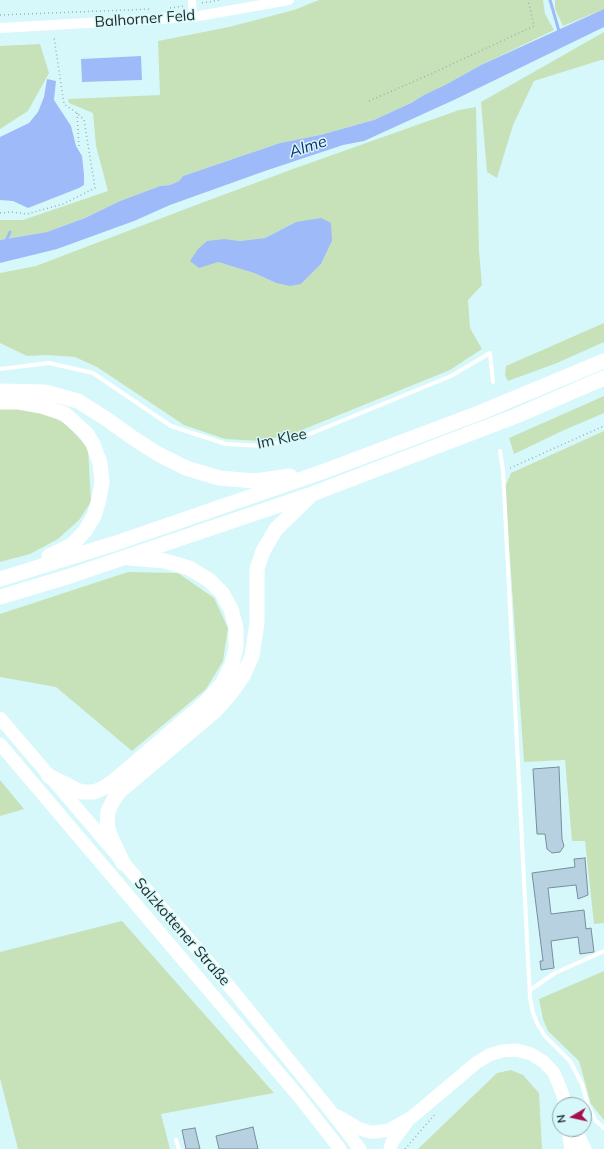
<!DOCTYPE html>
<meta charset="utf-8">
<style>
body{margin:0}
#map{position:relative;width:604px;height:1149px;overflow:hidden;background:#d7f8fa;font-family:Mulish,sans-serif}
canvas{display:block}
.north{position:absolute;left:552px;top:1097px;width:40px;height:40px;box-sizing:border-box;background:#d7f8fa;border:1px solid #8ea7a8;border-radius:50%;rotate:261deg;font-size:11px;font-weight:700;line-height:16px;text-align:center;color:#202d2d}
.north::after{content:'';display:block;margin:auto;width:14px;height:18px;background:#a40f4c;clip-path:polygon(50% 0,100% 100%,50% 72%,0 100%)}
</style>
<div id="map">
<canvas width="604" height="1149"></canvas>
<div class="north">N</div>
</div>
<script>
const context = document.querySelector('canvas').getContext('2d');
context.lineJoin = 'round';
function fillPath(path, color) { context.fillStyle = color; context.fill(path, 'evenodd'); }
const shape = rows => new Path2D(rows.map(r => 'M' + r).join(''));
function stroke(path, color, width, dash) { context.strokeStyle = color; context.lineWidth = width; context.lineCap = dash ? 'butt' : 'round'; context.setLineDash(dash || []); context.stroke(path); }
function drawText(font, color, halo, rows, align = 'center') {
  context.font = font + ' Mulish,sans-serif'; context.lineWidth = 3; context.setLineDash([]); context.textBaseline = 'middle'; context.strokeStyle = halo; context.fillStyle = color; for (const [text, x, y, turn = 0] of rows) {
    context.save(); context.translate(x, y); context.rotate((+turn || 0) * Math.PI / 180); context.textAlign = isNaN(turn) ? turn : align; if (halo) context.strokeText(text, 0, 0); context.fillText(text, 0, 0); context.restore();
  }
}
const green = shape([
 [319,0,543,0,545,14,554,30,481,65,447,84,424,95,411,103,374,120,320,135,280,143,183,176,179,181,170,185,160,186,120,201,85,218,47,232,0,240,0,220,23,220,108,191,96,146,93,113,69,103,68,99,160,95,158,41,229,27,294,10],
 [555,0,604,0,604,9,563,26,555,9],
 [604,32,604,60,601,60,534,81,513,125,497,178,487,172,481,102],
 [40,44,49,73,28,111,0,129,0,46],
 [476,107,479,251,482,285,468,300,470,328,482,349,450,370,297,432,261,441,225,439,184,425,97,367,75,357,46,355,27,356,0,343,0,273,36,266,196,205,293,169,459,110],
 [296,222,332,241,321,264,301,284,276,283,254,273,218,262,225,239,240,241,265,238],
 [604,323,604,342,557,363,508,381,505,375,506,366],
 [604,396,604,413,562,431,514,454,509,438],
 [0,408,28,409,48,414,67,425,88,448,91,502,79,520,58,539,30,554,0,562],
 [604,431,604,923,594,924,585,841,572,841,565,760,524,762,505,487,511,473],
 [128,572,178,573,214,598,228,628,223,661,206,689,132,751,56,687,0,677,0,614],
 [0,780,24,809,0,816],
 [122,921,274,1093,161,1114,170,1149,18,1149,0,1078,0,952],
 [604,971,604,1120,591,1104,579,1061,548,1031,543,1019,539,999],
 [511,1070,523,1075,539,1093,542,1149,418,1149,497,1073]
]);
const water = shape([
 [604,9,604,27,456,99,364,141,343,145,265,171,170,205,134,221,57,249,0,263,0,240,47,232,85,218,120,201,160,186,170,185,179,181,183,176,280,143,320,135,374,120,411,103,424,95,447,84,481,65],
 [141,56,142,80,82,82,81,59],
 [47,79,56,81,54,100,71,126,76,146,82,156,84,175,84,185,79,188,28,208,13,201,0,200,0,137,29,123,38,112,44,97],
 [321,218,331,223,332,241,321,264,301,284,290,286,276,283,254,273,218,262,199,268,190,261,198,249,207,241,225,239,240,241,265,238,296,222]
]);
const stream = shape([
 [550,0,559,31],
 [6,241,10,232]
]);
const building = shape([
 [559,767,562,839,564,846,560,852,552,853,547,849,545,834,537,834,533,769,559,767],
 [585,858,588,895,578,899,576,885,548,888,551,914,584,910,586,929,591,928,594,952,580,954,578,937,551,941,554,968,541,970,540,961,543,961,532,873,575,867,574,859,585,858],
 [253,1127,258,1149,219,1149,216,1136,253,1127],
 [195,1128,200,1149,186,1149,182,1130,195,1128]
]);
const path = shape([
 [202,3,220,0],
 [170,8,184,6],
 [0,15,152,9],
 [369,101,433,73,534,26,528,0],
 [77,113,79,148],
 [0,213,12,212,27,214,63,204,95,188,84,120,77,113,64,104,54,37],
 [510,468,604,426],
 [555,1109,558,1127],
 [405,1149,436,1113]
]);
const service = shape([
 [0,369,49,363,93,373,171,426,226,444,262,446,300,438,451,376,490,353,493,382],
 [500,451,503,471,530,998,533,1013,538,1025,545,1036,570,1061,582,1084,588,1106,596,1121,604,1128],
 [530,990,555,973,604,951],
 [176,1140,179,1149]
]);
const minor = shape([
 [192,0,193,17]
]);
const tertiary = shape([
 [0,28,193,17,289,0]
]);
const trunk = shape([
 [0,718,234,992,329,1109,360,1149],
 [0,744,300,1098,340,1149],
 [338,1116,360,1129,370,1132,375,1132,389,1130,412,1117,476,1063,489,1055,502,1051,517,1050,531,1054,544,1062,554,1073,561,1090,566,1105],
 [570,1129,569,1137,571,1149],
 [575,1129,585,1149],
 [390,1149,392,1142,407,1122]
]);
const motorway = shape([
 [0,391,45,392,78,401,108,420,133,438,158,454,186,468,219,478,255,481,290,476],
 [0,402,19,402,41,406,65,414,86,433,93,444,100,463,102,482,99,499,94,516,85,531,72,545,49,556],
 [0,579,116,543,322,472,479,413,604,361],
 [0,597,67,577,312,494,516,416,604,378],
 [49,776,81,792,94,792,103,788,114,781,206,702,222,684,232,664,236,648,236,628,231,609,222,593,209,580,189,568,165,561,129,558],
 [123,863,110,835,107,825,108,811,114,799,120,791,215,711,231,693,243,676,252,656,257,623,257,569,263,551,276,529,309,497]
]);
const streetNames = [
 ["Balhorner Feld",145,19,-4],
 ["Im Klee",282,439,-12],
 ["Salzkottener Straße",182,932,49]
];
const waterNames = [
 ["Alme",308,147,-18]
];
fillPath(green, '#c7e2b9');
fillPath(water, '#9fbaf8');
stroke(stream, '#9fbaf8', 3);
fillPath(building, '#b8d1e0');
stroke(building, '#778e9c', 1);
stroke(path, '#98b2b4', 1.5, [1, 3]);
stroke(service, '#fff', 4);
stroke(minor, '#fff', 8);
stroke(tertiary, '#fff', 10);
stroke(trunk, '#fff', 13);
stroke(motorway, '#fff', 15);
drawText('15px', '#202d2d', '#d7f8fa', streetNames);
drawText('italic 16px', '#152a70', '#d7f8fa', waterNames);
</script>
